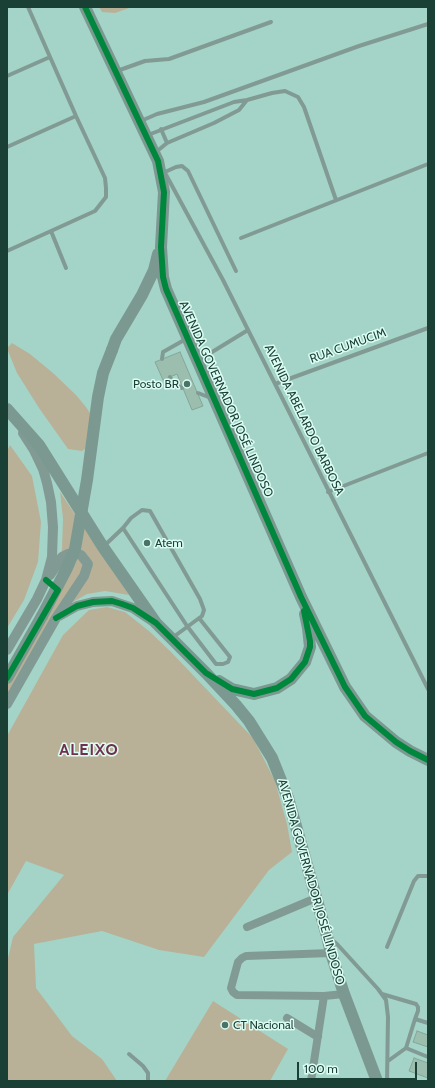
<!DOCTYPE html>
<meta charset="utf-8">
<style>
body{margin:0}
#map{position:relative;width:435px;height:1088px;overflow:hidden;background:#a4d4c7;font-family:Cabin,sans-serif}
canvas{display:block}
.frame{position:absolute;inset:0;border:8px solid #1a3f35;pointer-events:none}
.scale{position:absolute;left:297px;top:1062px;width:120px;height:18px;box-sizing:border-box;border:2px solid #1a3f35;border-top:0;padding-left:5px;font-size:12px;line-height:14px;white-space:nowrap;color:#1a3f35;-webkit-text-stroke:3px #dcfdf3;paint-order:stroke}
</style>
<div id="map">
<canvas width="435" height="1088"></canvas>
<div class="frame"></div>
<div class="scale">100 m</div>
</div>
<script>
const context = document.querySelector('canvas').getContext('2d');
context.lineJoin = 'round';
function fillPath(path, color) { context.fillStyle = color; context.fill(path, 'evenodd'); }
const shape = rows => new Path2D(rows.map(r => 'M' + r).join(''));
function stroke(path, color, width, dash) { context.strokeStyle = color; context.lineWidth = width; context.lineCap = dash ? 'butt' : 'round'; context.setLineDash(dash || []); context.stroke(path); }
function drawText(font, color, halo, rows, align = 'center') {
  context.font = font + ' Cabin,sans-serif'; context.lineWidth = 3; context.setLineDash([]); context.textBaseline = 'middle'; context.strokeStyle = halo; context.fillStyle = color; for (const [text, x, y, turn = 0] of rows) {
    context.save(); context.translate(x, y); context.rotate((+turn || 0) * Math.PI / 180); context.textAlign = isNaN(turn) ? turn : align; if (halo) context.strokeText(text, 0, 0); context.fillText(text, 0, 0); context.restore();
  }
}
const green = shape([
 [99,7,132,7,115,13,102,12],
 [12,343,30,354,53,373,76,395,86,407,94,419,95,442,82,451,68,449,39,408,17,373,8,351,8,347],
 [10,445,32,476,41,522,38,562,24,600,7,628,7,451],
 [60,492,129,595,105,591,87,594,66,606,7,702,7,671,57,578,62,549,63,519],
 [107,607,125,612,149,631,171,652,253,738,275,781,287,824,292,852,269,870,204,957,159,950,102,931,34,944,36,988,72,1036,102,1059,117,1081,7,1081,7,962,13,937,64,875,26,861,7,895,7,736,63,635,89,610],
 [213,1001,288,1049,270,1081,165,1081]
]);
const building = shape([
 [180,352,203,406,192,410,177,374,163,380,155,362,180,352],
 [417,1031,428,1035,428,1047,413,1042,417,1031],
 [414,1058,428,1063,428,1078,409,1071,414,1058]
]);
const service = shape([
 [117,71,145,61,169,59,271,22],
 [7,76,50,57],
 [141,121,157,114,204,102,359,46,428,24],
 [161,129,167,143],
 [148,135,234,102,247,100,272,93,285,91,298,97,304,107,336,200],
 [7,147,76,116],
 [156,152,167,143,214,123,239,110,247,100],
 [164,171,223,280,428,689],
 [165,172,176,167,182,166,188,171,236,271],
 [51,231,66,268],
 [241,238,428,164],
 [7,251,95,211,106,197,106,188,105,178,76,116,28,7],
 [162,359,163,352,186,339],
 [199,360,248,330],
 [170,377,174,383,182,388],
 [275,384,428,328],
 [198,393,211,398],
 [328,492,428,453],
 [123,528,187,626,216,664,223,664,228,662,230,657,199,618],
 [104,546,123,528,131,518,142,510,150,511,200,599,204,610,202,616,172,638],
 [331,939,337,944,378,989,386,1000,388,1017,387,1081],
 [387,947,414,881,418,876,428,876],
 [382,994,416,1004,418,1007,418,1011,415,1019],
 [406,1048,428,1057],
 [129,1054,143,1066,148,1073,148,1081],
 [388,1061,406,1048,415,1019,428,1023]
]);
const minor = shape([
 [247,927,316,898],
 [331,953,246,956,242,958,238,962,231,988,233,992,237,995,324,996,344,994],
 [287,1018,318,1037],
 [311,1081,324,996]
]);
const tertiary = shape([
 [59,616,77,606,93,602,112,601,133,608,154,622],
 [7,650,37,599,46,580,52,557,53,527,51,502,47,483,43,469,34,450,23,433],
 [7,704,56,618,84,576,88,564,81,555,74,553,68,554,62,557,50,575]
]);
const secondary = shape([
 [85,7,158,161,164,192,161,247,163,277,166,289,301,597,345,687,365,716,396,742,410,751,428,760],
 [112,350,116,339,142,295,154,270,158,254],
 [7,409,39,445,103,547,156,623,206,673,236,705,249,721,272,758,288,798,327,936,331,953,344,994,377,1081],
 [7,678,42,616],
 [219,681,232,689,254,694,277,688,291,679,305,662,310,647,308,628,305,614]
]);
const secondaryBridge = shape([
 [42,616,67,568,75,549,87,480,98,397,103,373,112,350]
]);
const cycleway = shape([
 [85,7,158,161,164,192,161,247,163,277,166,289,301,597,345,687,365,716,396,742,410,751,428,760],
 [56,618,77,606,93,602,112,601,122,604,133,608,156,623,206,673,232,689,254,694,277,688,291,679,305,662,310,647,310,641,304,611],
 [7,678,58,590,46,580]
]);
const markers = [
 [187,384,4,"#4a7368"],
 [147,543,4,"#4a7368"],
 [225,1025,4,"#4a7368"]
];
const streetNames = [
 ["RUA CUMUCIM",348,346,-20],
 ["AVENIDA GOVERNADOR JOSÉ LINDOSO",226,399,66],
 ["AVENIDA ABELARDO BARBOSA",304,420,64],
 ["AVENIDA GOVERNADOR JOSÉ LINDOSO",311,882,74]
];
const poiNames = [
 ["Posto BR",179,384,"right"],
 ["Atem",155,543],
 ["CT Nacional",233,1025]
];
const districtNames = [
 ["ALEIXO",89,750]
];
fillPath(green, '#b8b198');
fillPath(building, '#9bbeaf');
stroke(building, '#84a698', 1);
stroke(service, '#819b94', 4);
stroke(minor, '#819b94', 8);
stroke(tertiary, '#819b94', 10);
stroke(secondary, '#7b9991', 12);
stroke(secondaryBridge, '#7b9991', 12);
stroke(cycleway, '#00873e', 6);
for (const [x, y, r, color] of markers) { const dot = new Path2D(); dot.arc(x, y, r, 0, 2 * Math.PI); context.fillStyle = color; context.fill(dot); stroke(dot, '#dcfdf3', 1.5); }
drawText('12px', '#1a3f35', '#dcfdf3', streetNames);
drawText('12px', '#1a3f35', '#dcfdf3', poiNames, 'left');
context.letterSpacing = '1px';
drawText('bold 16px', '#712f4d', '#dcfdf3', districtNames);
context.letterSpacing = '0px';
</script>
